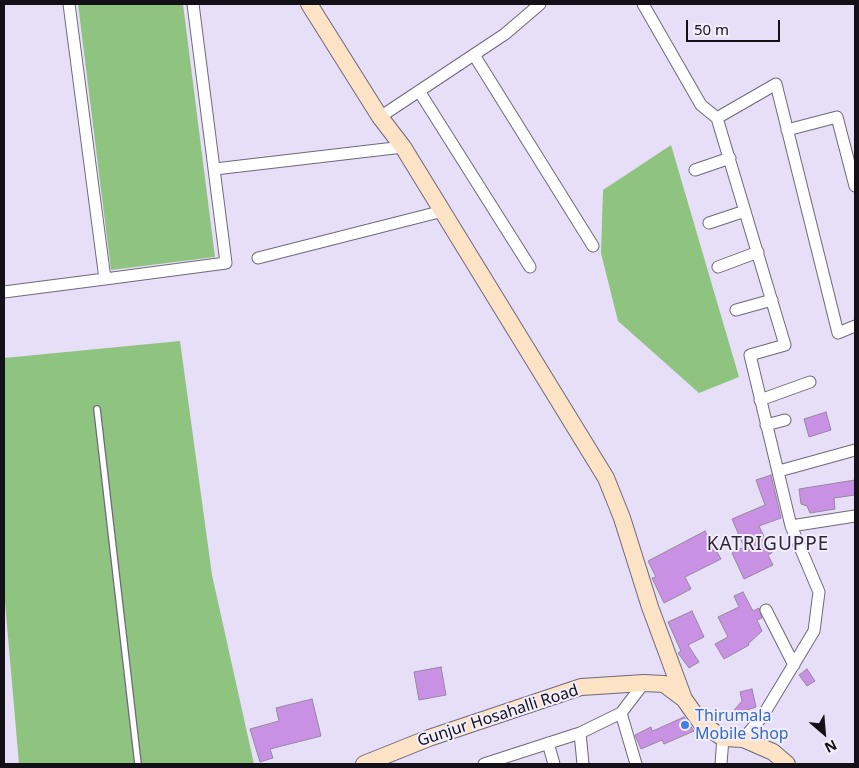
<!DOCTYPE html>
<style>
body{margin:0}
#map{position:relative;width:859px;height:768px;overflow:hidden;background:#e6dff7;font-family:"Noto Sans",sans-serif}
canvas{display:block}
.frame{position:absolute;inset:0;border:5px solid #131018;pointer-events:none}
.north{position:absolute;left:799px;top:708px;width:50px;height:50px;-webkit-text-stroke:4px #f2eefd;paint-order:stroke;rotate:153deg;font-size:14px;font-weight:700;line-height:20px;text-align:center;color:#131018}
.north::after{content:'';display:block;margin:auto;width:18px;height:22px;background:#131018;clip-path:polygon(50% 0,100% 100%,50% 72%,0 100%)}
.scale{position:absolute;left:686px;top:20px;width:94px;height:22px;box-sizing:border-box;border:2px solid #131018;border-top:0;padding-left:6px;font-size:15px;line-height:18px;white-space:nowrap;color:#131018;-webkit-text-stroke:4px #f2eefd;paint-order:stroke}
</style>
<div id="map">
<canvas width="859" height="768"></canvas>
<div class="frame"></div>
<div class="north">N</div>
<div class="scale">50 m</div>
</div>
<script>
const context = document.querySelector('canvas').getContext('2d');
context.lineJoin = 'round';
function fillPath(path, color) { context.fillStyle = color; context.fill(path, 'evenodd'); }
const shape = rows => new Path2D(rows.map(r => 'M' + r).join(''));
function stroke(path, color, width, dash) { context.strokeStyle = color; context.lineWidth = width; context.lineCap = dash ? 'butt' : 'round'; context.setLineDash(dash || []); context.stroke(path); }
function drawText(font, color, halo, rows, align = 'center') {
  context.font = font + ' "Noto Sans",sans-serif'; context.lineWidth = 4; context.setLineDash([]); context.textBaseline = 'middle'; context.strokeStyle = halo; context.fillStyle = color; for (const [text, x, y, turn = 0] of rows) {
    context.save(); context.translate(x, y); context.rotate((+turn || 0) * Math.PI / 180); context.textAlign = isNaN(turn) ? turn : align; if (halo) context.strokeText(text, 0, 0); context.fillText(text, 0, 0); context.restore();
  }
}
const green = shape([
 [78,4,183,4,215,257,111,270],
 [671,145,739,377,699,393,618,321,601,253,603,190],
 [180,341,212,575,254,764,19,764,4,591,4,358]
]);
const building = shape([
 [826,412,831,430,809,437,804,419,826,412],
 [771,475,781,518,759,526,772,553,768,555,773,565,744,579,732,553,744,547,732,519,765,505,756,480,771,475],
 [855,480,855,495,834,498,835,509,810,513,807,506,801,504,799,489,855,480],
 [705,531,721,559,685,577,691,589,664,603,652,578,656,577,648,561,705,531],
 [743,592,753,611,759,608,762,618,757,620,762,631,748,644,749,645,724,659,715,644,728,637,718,617,739,607,734,596,743,592],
 [692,611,704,637,688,645,699,662,689,668,678,653,681,651,668,622,692,611],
 [441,667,446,695,419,700,414,672,441,667],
 [807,669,815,681,807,686,799,675,807,669],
 [752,689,756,707,729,716,742,701,740,692,752,689],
 [312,699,321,736,270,749,273,758,260,762,250,729,279,721,276,708,312,699],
 [684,717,694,731,664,744,662,740,641,749,635,735,651,727,652,731,655,730,684,717]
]);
const lane = shape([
 [97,409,138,764]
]);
const street = shape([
 [69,4,105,279,226,263,193,4],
 [643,4,701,105,717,118],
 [474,55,593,246],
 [419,91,530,267],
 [380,117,505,34,540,4],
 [787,130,837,117,855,186],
 [215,169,403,147],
 [695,170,730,158],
 [709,223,745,211],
 [258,258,443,211],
 [718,267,758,252],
 [4,292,105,279],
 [736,310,772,300],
 [760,400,810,382],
 [766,425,785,420],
 [779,471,855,450],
 [791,526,855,516],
 [766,610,794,665],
 [621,713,636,764],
 [743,739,762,717,814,631,819,592,791,526,750,355,785,345,717,118,776,84,838,333,855,326],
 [548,743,554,764],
 [484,764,580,733],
 [583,764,580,733,621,713,644,683],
 [721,764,723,738]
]);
const secondary = shape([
 [309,4,380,117,403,147,606,478,622,518,650,607,684,699],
 [364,764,429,738,581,687,644,683,664,684,684,699,701,723,723,738,743,739,773,752,787,764]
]);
const markers = [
 [685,725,5,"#3f7fe0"]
];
const streetNames = [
 ["Gunjur Hosahalli Road",498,716,-18]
];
const shopNames = [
 ["Thirumala",695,716],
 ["Mobile Shop",695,734]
];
const quarterNames = [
 ["KATRIGUPPE",768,545]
];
fillPath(green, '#8fc380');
fillPath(building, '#c991e4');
stroke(building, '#96889d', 1);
stroke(lane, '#6e687d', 8);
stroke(street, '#6e687d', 13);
stroke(secondary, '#6e687d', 18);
stroke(lane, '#fff', 5.5);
stroke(street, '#fff', 11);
stroke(secondary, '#fde3c5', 16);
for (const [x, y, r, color] of markers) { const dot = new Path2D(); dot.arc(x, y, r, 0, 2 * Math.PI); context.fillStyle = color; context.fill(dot); stroke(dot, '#f2eefd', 2); }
drawText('16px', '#131018', '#f2eefd', streetNames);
drawText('16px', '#366cbe', '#f2eefd', shopNames, 'left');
context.letterSpacing = '1px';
drawText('19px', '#2c2638', '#f2eefd', quarterNames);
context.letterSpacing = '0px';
</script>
